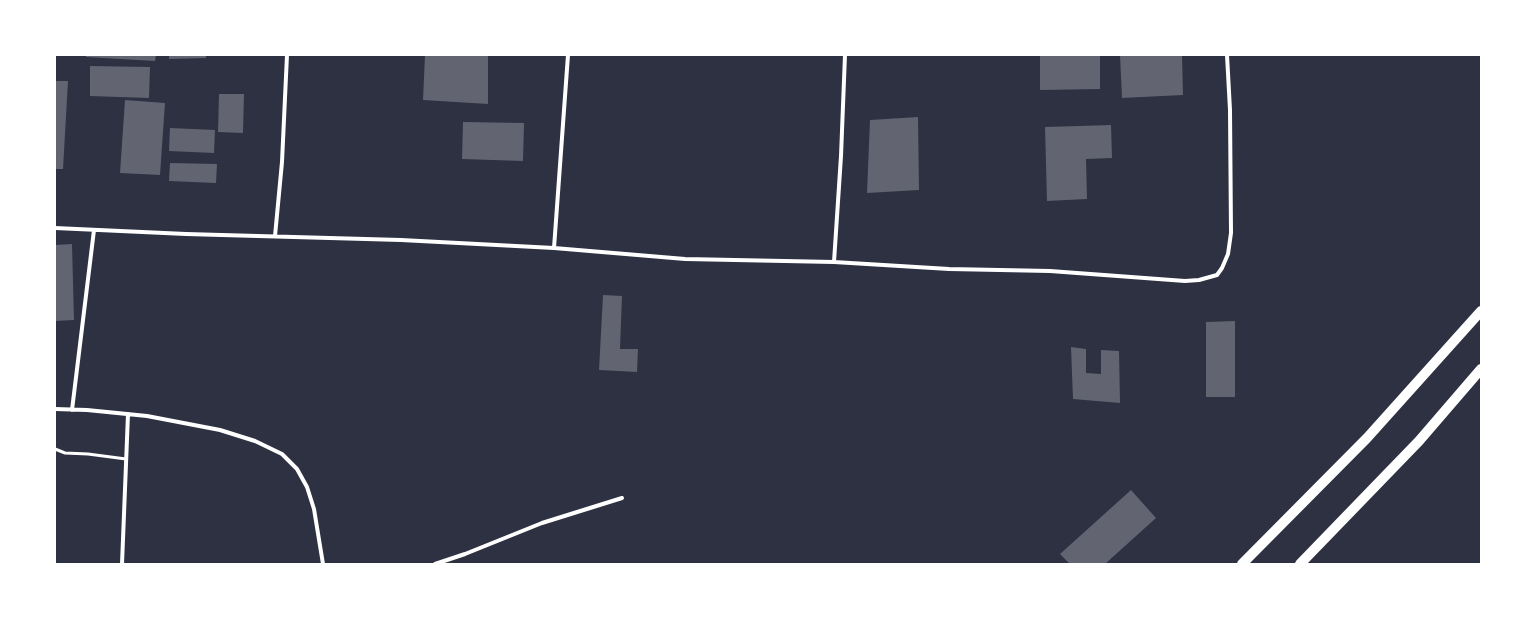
<!DOCTYPE html>
<style>
body{margin:0}
#map{position:relative;width:1536px;height:619px;overflow:hidden;background:#2d3142;font-family:Arial,sans-serif}
canvas{display:block}
.frame{position:absolute;inset:0;border:56px solid #fff;pointer-events:none}
</style>
<div id="map">
<canvas width="1536" height="619"></canvas>
<div class="frame"></div>
</div>
<script>
const context = document.querySelector('canvas').getContext('2d');
context.lineJoin = 'round';
function fillPath(path, color) { context.fillStyle = color; context.fill(path, 'evenodd'); }
const shape = rows => new Path2D(rows.map(r => 'M' + r).join(''));
function stroke(path, color, width, dash) { context.strokeStyle = color; context.lineWidth = width; context.lineCap = dash ? 'butt' : 'round'; context.setLineDash(dash || []); context.stroke(path); }
const building = shape([
 [86,55,156,55,155,61,86,57],
 [169,55,206,55,206,58,169,59],
 [425,55,488,56,488,104,423,100],
 [1040,55,1100,55,1100,89,1040,90],
 [1120,55,1182,55,1183,95,1122,98],
 [90,66,150,67,149,98,90,96],
 [55,81,68,81,63,169,55,169],
 [219,94,244,94,243,133,218,132],
 [125,100,165,103,160,175,120,173],
 [918,117,919,190,867,193,870,120],
 [463,122,524,123,523,161,462,159],
 [1111,125,1112,158,1086,159,1087,199,1047,201,1045,127],
 [170,128,215,130,214,153,169,151],
 [170,163,217,164,216,183,169,181],
 [72,244,74,320,55,321,55,245],
 [603,295,622,296,620,349,638,349,637,372,599,370],
 [1235,321,1235,397,1206,397,1206,322],
 [1071,347,1086,349,1086,373,1101,374,1101,350,1119,351,1120,403,1073,399],
 [1131,490,1156,518,1105,564,1070,564,1060,554]
]);
const service = shape([
 [55,449,65,453,88,454,126,459]
]);
const minor = shape([
 [55,228,186,234,401,240,554,248,685,259,834,262,949,269,1050,271,1185,281,1199,280,1217,275,1222,268,1228,254,1231,233,1230,110,1227,55],
 [275,236,282,162,287,55],
 [554,248,568,55],
 [834,262,841,156,845,55],
 [55,409,87,410,147,416,220,430,255,441,282,454,297,469,307,487,314,509,323,564],
 [72,410,94,230],
 [122,564,128,414],
 [435,564,465,554,542,523,622,498]
]);
const primary = shape([
 [1242,564,1367,438,1481,311],
 [1300,564,1419,441,1481,369]
]);
fillPath(building, '#626471');
stroke(service, '#fff', 3);
stroke(minor, '#fff', 4);
stroke(primary, '#fff', 10);
</script>
